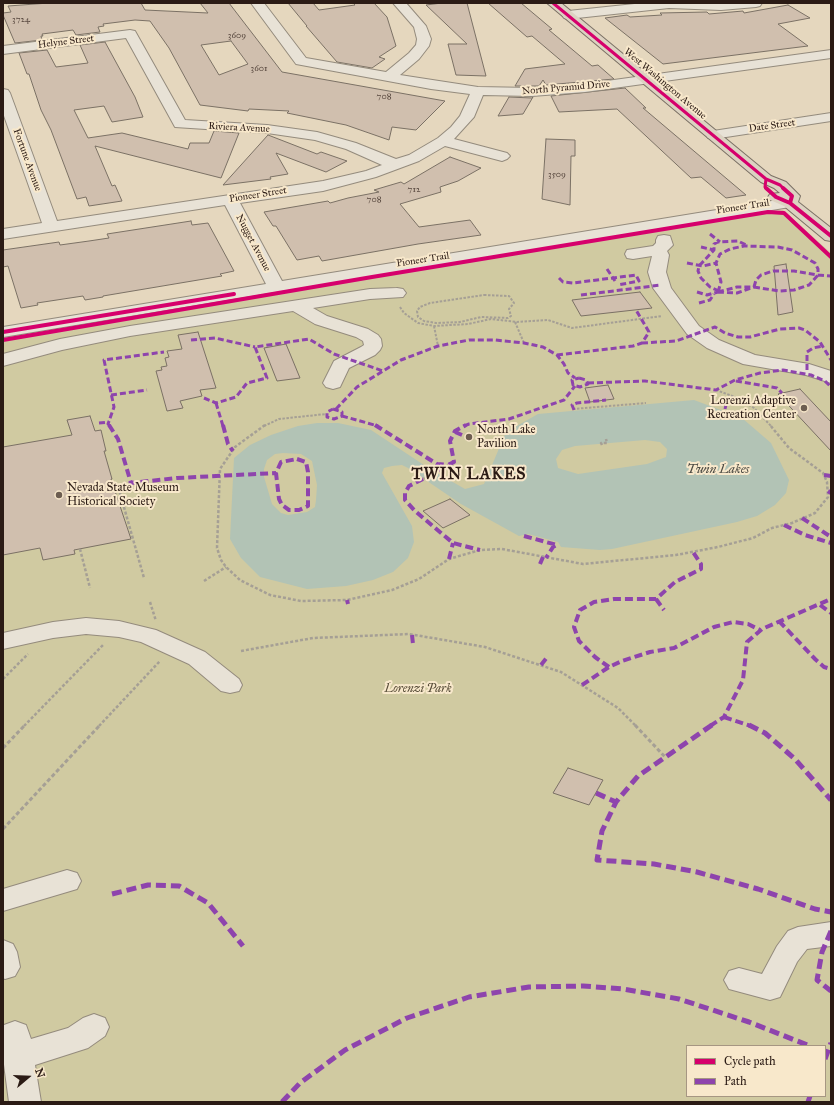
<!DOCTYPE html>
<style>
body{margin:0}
#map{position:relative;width:834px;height:1105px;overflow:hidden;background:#e5d7be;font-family:"IM FELL Great Primer",serif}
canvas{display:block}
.frame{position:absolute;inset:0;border:4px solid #2b1b15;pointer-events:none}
.legend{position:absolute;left:686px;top:1045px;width:140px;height:52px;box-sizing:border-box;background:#f8e8cb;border:1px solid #a69682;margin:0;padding:5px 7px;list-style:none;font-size:12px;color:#2b1b15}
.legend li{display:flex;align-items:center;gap:8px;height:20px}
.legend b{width:20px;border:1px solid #a69682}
.north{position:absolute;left:8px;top:1057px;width:40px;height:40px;-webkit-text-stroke:3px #f8e8cb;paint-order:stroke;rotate:71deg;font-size:11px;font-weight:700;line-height:16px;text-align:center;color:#2b1b15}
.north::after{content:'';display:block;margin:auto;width:14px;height:18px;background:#2b1b15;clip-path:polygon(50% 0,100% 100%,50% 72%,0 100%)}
</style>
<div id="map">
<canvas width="834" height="1105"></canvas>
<div class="frame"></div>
<ul class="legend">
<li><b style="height:5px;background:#d6006c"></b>Cycle path</li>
<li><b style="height:5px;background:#8e44ad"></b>Path</li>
</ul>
<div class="north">N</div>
</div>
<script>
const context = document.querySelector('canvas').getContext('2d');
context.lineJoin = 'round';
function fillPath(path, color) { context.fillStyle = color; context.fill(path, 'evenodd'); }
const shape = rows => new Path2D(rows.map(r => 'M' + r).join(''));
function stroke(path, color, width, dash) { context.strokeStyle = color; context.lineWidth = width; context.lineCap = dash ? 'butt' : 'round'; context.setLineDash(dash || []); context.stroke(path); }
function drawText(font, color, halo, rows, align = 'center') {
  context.font = font + ' "IM FELL Great Primer",serif'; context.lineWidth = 4; context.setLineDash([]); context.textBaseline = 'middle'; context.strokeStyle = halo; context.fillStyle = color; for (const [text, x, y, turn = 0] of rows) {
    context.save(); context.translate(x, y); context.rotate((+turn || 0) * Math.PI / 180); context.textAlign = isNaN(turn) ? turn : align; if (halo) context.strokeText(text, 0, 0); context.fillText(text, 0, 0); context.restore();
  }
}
const green = shape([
 [783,210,831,253,831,1102,3,1102,3,339],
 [687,1046,825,1046,825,1096,687,1096]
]);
const water = shape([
 [694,400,742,418,771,443,789,480,786,493,775,505,757,516,737,522,612,549,600,550,561,547,558,542,528,534,519,536,461,504,408,468,402,465,392,466,384,468,382,473,412,526,414,542,408,558,393,572,373,580,346,586,307,589,260,577,241,558,230,539,234,458,250,445,271,435,298,426,317,423,338,423,371,430,430,469,465,489,484,484,506,432,538,414],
 [645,440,660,442,667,449,666,457,647,464,578,474,558,468,556,459,562,450,575,446],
 [283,453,301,454,312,461,317,485,316,500,315,507,307,512,288,515,281,513,272,504,264,477,264,469,267,460,275,454]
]);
const building = shape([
 [49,3,141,3,145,10,208,13,200,3,229,3,282,72,445,101,416,130,392,127,389,140,346,125,287,113,289,111,249,109,248,111,200,105,169,48,150,21,135,20,103,24,104,26,98,27,100,32,76,35,73,30,42,34,43,36,41,36,42,40,15,43,3,15,3,13,11,12,8,6,49,3],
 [231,41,248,64,219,75,201,45,231,41],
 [288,3,313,3,319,10,355,5,353,3,374,3,387,17,396,46,379,57,385,59,372,68,337,62,306,26,307,26,288,3],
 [442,3,467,3,486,76,456,75,448,44,467,44,426,5,442,3],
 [488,3,521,3,552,29,549,30,592,66,598,65,614,79,546,85,543,80,539,86,515,86,525,69,565,64,532,36,527,37,488,3],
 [788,5,810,18,778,24,808,46,663,64,605,18,627,15,630,17,662,15,660,13,707,12,709,14,743,11,744,13,788,5],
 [105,42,135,97,143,117,112,122,104,106,74,110,88,138,122,133,188,149,190,143,209,143,214,131,239,133,221,178,95,146,112,186,115,185,122,201,89,206,86,197,77,199,51,130,41,110,29,74,27,74,19,53,47,50,56,67,88,63,80,45,105,42],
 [625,88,646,108,643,108,746,195,726,198,701,177,691,178,617,109,559,112,551,96,625,88],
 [509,97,532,98,533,97,523,114,498,116,509,97],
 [268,135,317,154,321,152,347,161,326,172,276,153,288,174,270,177,271,179,223,185,268,135],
 [546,139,575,140,575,156,571,156,570,205,542,199,546,139],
 [450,157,481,168,458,181,440,187,441,192,400,204,419,227,470,220,481,235,418,244,322,261,319,256,297,260,276,226,273,226,264,212,328,201,330,203,348,198,379,192,374,190,401,182,404,184,450,157],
 [191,221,192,225,208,223,234,271,220,274,222,276,103,296,103,297,85,300,83,296,37,303,38,305,21,308,8,266,3,267,3,250,59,242,60,245,89,241,109,238,107,234,191,221],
 [786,264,793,312,778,315,774,266,786,264],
 [640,292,652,308,581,316,572,300,640,292],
 [198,332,216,388,200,390,202,396,180,401,183,408,167,411,156,371,162,370,161,367,167,366,165,358,169,357,167,351,182,349,178,335,198,332],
 [286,344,300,378,277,381,264,348,286,344],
 [608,385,614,399,590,402,585,388,608,385],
 [800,389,831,422,831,451,778,394,800,389],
 [90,416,95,431,101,430,106,451,104,451,112,479,111,479,131,539,74,550,75,554,43,560,40,548,3,555,3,447,72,435,67,420,90,416],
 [450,499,470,515,443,528,423,511,450,499],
 [568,768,603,780,589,805,553,793,568,768]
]);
const pathFar2 = shape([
 [484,295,509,296,514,303,509,309,511,316,508,318,481,317,460,322,436,323,424,321,418,317,417,311,420,307,430,303,484,295],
 [400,307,404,313,418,323,434,326,468,324,491,319,517,322,548,320,572,328,662,316],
 [515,322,524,343],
 [434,326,438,346],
 [716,390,735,397,754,408,771,426],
 [573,409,646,403],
 [264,426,279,419,326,414]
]);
const pathFar1 = shape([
 [265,425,235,447,220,469,217,548,221,560,226,567,240,580,270,595,301,601,347,600,392,590,419,579,449,559,480,550,502,549,583,564,676,555,718,547,753,538,772,528,792,523,815,513,828,497,827,482,823,473,789,448,770,425],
 [602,445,601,443,607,443,606,439],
 [423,479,438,470],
 [131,483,118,486,144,578],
 [80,549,90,588],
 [204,581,226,567],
 [150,602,156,621],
 [241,651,313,638,409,634,485,647,561,672,618,708,636,726],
 [3,679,28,654],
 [24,726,103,645],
 [99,726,160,661]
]);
const path = shape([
 [635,725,666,758],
 [3,748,25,725],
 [3,829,100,725]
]);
const minor = shape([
 [251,3,264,3,306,58,386,72,409,53,416,45,417,39,414,27,393,3,406,3,426,26,431,39,429,46,419,59,400,75,478,87,532,88,585,84,831,50,831,58,585,92,532,96,483,95,474,117,454,139,507,153,510,156,507,159,502,161,445,146,419,161,376,177,323,191,240,203,282,281,790,198,796,200,798,203,796,206,3,337,3,327,266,284,225,205,3,239,3,229,42,223,3,113,3,89,8,90,10,93,57,221,323,181,366,171,382,165,346,149,315,140,267,133,175,127,126,38,3,54,3,46,130,30,135,31,185,120,267,125,317,132,356,143,396,159,409,155,438,138,451,127,460,116,470,94,431,89,296,64,251,3],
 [644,3,762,3,760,6,756,7,721,10,669,8,568,19,564,18,562,15,564,12,568,11,644,3],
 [831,113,831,121,713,139,708,138,706,135,708,132,713,131,831,113],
 [664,235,670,236,673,245,667,251,669,255,666,272,671,288,699,326,719,340,755,355,809,364,831,371,831,383,806,375,743,364,707,348,687,334,653,288,648,272,652,256,633,259,627,258,625,254,627,250,653,246,656,243,656,240,658,236,664,235],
 [397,288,403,289,406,293,403,297,370,299,313,308,327,316,368,329,378,335,381,339,382,346,380,350,375,355,349,368,340,387,333,389,326,387,323,383,334,361,361,347,364,345,363,341,356,337,315,324,293,311,130,336,62,350,3,366,3,354,60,339,130,326,370,289,397,288],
 [86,618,119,621,156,630,205,652,239,679,242,685,239,691,230,693,221,691,189,664,141,642,119,637,86,634,53,638,3,649,3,633,53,622,86,618],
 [67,870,77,873,81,881,77,889,3,911,3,889,67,870],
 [831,922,831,946,807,949,797,962,780,997,770,1000,729,989,724,980,729,971,739,968,762,974,777,946,788,931,798,927,831,922],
 [3,940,13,944,17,952,20,967,15,976,5,979,3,978,3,940],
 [94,1014,105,1018,109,1027,105,1036,88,1048,35,1065,41,1102,9,1102,3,1057,4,1025,15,1021,26,1025,31,1039,68,1028,83,1018,94,1014]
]);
const major = shape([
 [547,3,561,3,771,176,786,182,800,196,798,202,831,228,831,241,825,240,784,206,770,200,768,197,770,194,780,193,774,188,761,182,547,3]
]);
const quietFar2 = shape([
 [710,234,720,242],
 [701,247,714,250],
 [687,263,703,266,716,263],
 [607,269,615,281],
 [818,275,831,276],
 [559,278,563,282,573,283,636,275,639,281,618,285],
 [754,287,779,291,794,290,809,285,818,275],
 [754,287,756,280,761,275,773,271,794,271,818,275],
 [719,291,710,287,701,278,698,271,699,266,714,250,714,244,718,242,738,241,746,245],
 [697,292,707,295,718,292],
 [718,292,737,293,754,287],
 [718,292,721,282,716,263,720,254,730,249,744,246,778,247,792,250,815,263,818,269,818,275],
 [718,292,737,287,754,287],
 [581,295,661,285],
 [699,303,710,300,714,294],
 [191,340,215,338,255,347],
 [642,343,676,341,715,327,725,333,738,337,750,337,780,329,799,328,805,330,820,342,831,360],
 [557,355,633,346,642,343,649,332,636,310],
 [807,370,807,352,813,348,823,346],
 [579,378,586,380,588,384,580,387,573,385,572,380,579,378],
 [736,381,777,388,782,393],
 [588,383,645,381,716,390,735,380,760,373,783,370,811,375,825,381,831,387],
 [111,395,147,390],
 [204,398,216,403,236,397,247,383,267,378,255,347,309,339,334,354,383,371],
 [216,403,223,426],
 [333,409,342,412,342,416,334,419,327,417,327,412,333,409],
 [336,409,357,387,401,360,438,346,469,340,495,340,524,343,543,347,557,355,564,364,568,373,575,378],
 [725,409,726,405,736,398],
 [574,410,572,405,577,403,606,400],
 [342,416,378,426],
 [99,423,109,422],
 [110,426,108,424,114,407,104,360,164,352],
 [464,426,469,424,509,419,564,400,575,386]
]);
const quietFar1 = shape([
 [109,425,118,439,131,483,177,478,276,473],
 [223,425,228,444,233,451],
 [375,425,437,464,448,465],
 [455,432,462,435],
 [297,459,306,462,308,472,308,506,299,510,289,510,282,505,279,499,276,473,281,462,297,459],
 [438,470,454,462,450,441,455,431,466,425],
 [824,475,831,476],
 [423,479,409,486,405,493,405,500,415,511,453,543,480,550],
 [828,491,831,493],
 [802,518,831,537],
 [784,525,805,535,831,543],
 [524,536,557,545,553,547,546,558],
 [449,559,453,543],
 [540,564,543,557],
 [656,599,664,610],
 [347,600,348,604],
 [820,605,831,613],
 [779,621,815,659,824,667,831,669],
 [412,635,413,644],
 [541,665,548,656],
 [609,667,595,657,579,641,574,627,580,610,594,602,614,599,656,599,675,582,701,569,701,564,693,552],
 [582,685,609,667,622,661,650,652,674,648,714,627,733,622,748,624,760,630],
 [724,717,751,726],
 [710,726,724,717,743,680,747,642,762,629,831,599]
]);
const quiet = shape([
 [712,725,638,776,616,802,602,831,597,860,654,864,697,872,758,889,815,909,831,912],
 [749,725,765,733,795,759,831,800],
 [596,793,616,802],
 [112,894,148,885,179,886,208,903,243,946],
 [831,931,822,952,817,980,831,991],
 [825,1059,831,1043],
 [282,1102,300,1083,345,1050,407,1018,469,997,529,987,583,986,623,989,679,999,749,1022,810,1046],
 [808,1102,810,1096]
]);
const cyclewayFar1 = shape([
 [553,3,766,179,780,185,784,189],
 [766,179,765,187,767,189]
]);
const cycleway = shape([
 [766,188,776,197,790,203,831,236],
 [783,188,792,196,790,203],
 [3,332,234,294],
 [3,340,372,277,768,212,784,213,831,257]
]);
const markers = [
 [804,408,4,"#6c5d50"],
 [469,437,4,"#6c5d50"],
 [59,495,4,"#6c5d50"]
];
const farNumbernames = [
 ["3724",21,20],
 ["3609",237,36],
 ["3601",259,69],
 ["708",384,97],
 ["3509",557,175],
 ["712",414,190],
 ["708",374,200]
];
const farStreetnames = [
 ["Helyne Street",66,42,-7],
 ["West Washington Avenue",665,84,40],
 ["North Pyramid Drive",566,88,-5],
 ["Date Street",772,126,-8],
 ["Riviera Avenue",239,128,3],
 ["Fortune Avenue",27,160,70],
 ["Pioneer Street",258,195,-9],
 ["Pioneer Trail",743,207,-9],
 ["Nugget Avenue",253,243,62],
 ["Pioneer Trail",423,260,-9]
];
const poiNames = [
 ["Lorenzi Adaptive",796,401,"right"],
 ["Recreation Center",796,415,"right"],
 ["North Lake",477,430],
 ["Pavilion",477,444],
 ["Nevada State Museum",67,488],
 ["Historical Society",67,502]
];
const parkNames = [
 ["Lorenzi Park",418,689]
];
const waterNames = [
 ["Twin Lakes",718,470]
];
const districtNames = [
 ["TWIN LAKES",469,475]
];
fillPath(green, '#d0caa1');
fillPath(water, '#b2c3b5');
fillPath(building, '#d0bfae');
stroke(building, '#7b7165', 1);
stroke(minor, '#948b7d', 2);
stroke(major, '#7b7165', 2);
stroke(pathFar2, '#a59f95', 2, [2.5, 1.5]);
stroke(pathFar1, '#a59f95', 2.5, [3, 2]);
stroke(path, '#a59f95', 3, [4, 2.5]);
fillPath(minor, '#e8e2d6');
fillPath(major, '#dcd2c1');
stroke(quietFar2, '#8e44ad', 3, [6, 3]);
stroke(quietFar1, '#8e44ad', 4, [8, 4]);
stroke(quiet, '#8e44ad', 5, [10, 5]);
stroke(cyclewayFar1, '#d6006c', 3);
stroke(cycleway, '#d6006c', 4);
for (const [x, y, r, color] of markers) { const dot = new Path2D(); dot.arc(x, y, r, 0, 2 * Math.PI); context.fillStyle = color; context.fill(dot); stroke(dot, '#f8e8cb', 1.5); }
drawText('9px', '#56463d', null, farNumbernames);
drawText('10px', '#2b1b15', '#f8e8cb', farStreetnames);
drawText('12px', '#2b1b15', '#f8e8cb', poiNames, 'left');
drawText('italic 12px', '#574c38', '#f8e8cb', parkNames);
drawText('italic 13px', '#4d4b44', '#f8e8cb', waterNames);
context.letterSpacing = '1px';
drawText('bold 16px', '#2b1b15', '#f8e8cb', districtNames);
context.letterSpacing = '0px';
</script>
